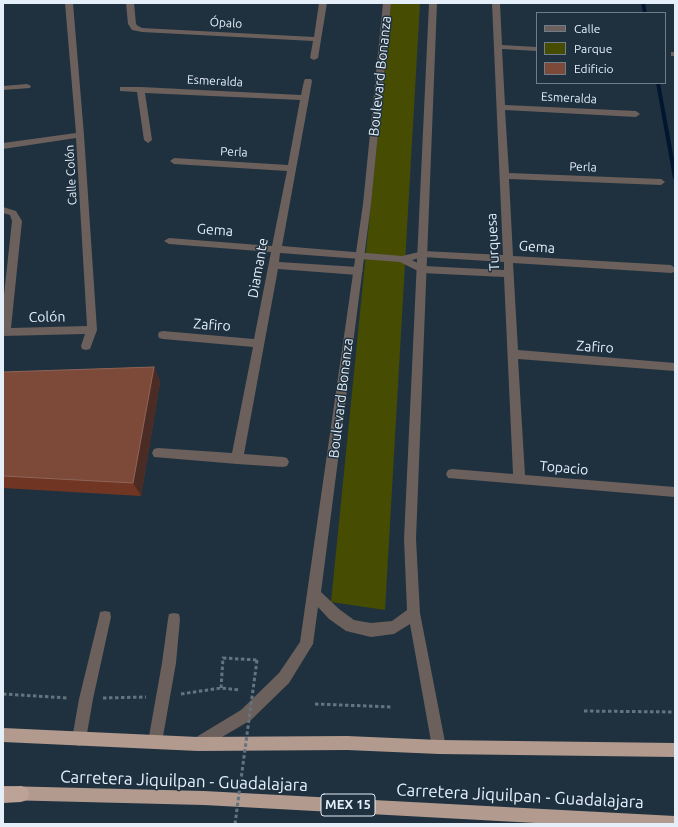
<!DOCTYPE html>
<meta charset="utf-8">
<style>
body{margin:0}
#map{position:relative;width:678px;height:827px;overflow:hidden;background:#1f313f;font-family:Ubuntu,sans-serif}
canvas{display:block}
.frame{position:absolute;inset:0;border:4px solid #e4eff9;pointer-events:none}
.legend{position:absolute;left:536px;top:12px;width:130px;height:72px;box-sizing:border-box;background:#1f313f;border:1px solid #6e7d89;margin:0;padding:5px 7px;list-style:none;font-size:12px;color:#e4eff9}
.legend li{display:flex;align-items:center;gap:8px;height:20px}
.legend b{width:20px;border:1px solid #6e7d89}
</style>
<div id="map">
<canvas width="678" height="827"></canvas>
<div class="frame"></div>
<ul class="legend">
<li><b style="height:5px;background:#6b605b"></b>Calle</li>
<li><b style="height:11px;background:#464d03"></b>Parque</li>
<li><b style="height:11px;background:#7d4a3a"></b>Edificio</li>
</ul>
</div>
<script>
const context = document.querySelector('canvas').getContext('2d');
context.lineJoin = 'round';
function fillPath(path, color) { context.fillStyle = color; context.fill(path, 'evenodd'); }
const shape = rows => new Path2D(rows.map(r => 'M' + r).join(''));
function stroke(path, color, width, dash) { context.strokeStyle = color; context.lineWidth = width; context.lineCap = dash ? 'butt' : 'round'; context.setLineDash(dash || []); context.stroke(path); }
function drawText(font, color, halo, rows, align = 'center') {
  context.font = font + ' Ubuntu,sans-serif'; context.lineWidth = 3; context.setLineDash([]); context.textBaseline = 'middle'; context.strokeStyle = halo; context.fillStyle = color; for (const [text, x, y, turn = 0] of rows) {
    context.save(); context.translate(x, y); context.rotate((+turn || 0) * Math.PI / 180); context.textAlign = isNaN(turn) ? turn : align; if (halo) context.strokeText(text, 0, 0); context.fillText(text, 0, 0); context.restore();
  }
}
const green = shape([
 [391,3,420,3,385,610,331,602]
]);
const stream = shape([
 [641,3,645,3,647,13,643,13,641,3],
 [656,83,660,83,675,165,675,180,673,178,656,83]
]);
const path = shape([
 [221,688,223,658,257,660],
 [3,694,68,698],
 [181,694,221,688,240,690],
 [103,698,146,697],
 [315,704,393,707],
 [584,711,675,712]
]);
const service = shape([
 [105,611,110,612,111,617,93,699,86,739,84,744,79,746,74,744,72,739,79,699,99,617,100,612,105,611],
 [174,613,179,614,180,619,176,663,162,742,160,747,155,749,150,747,148,742,162,663,168,619,169,614,174,613]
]);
const minor = shape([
 [65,3,73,3,84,135,97,330,90,349,86,350,82,349,81,346,85,334,3,336,3,304,12,221,10,215,3,213,3,207,16,211,22,221,11,328,87,326,76,138,3,149,3,143,76,133,65,3],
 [126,3,134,3,136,24,138,26,142,28,314,37,319,3,327,3,318,58,314,60,310,58,313,41,142,32,132,30,128,24,126,3],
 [492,3,500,3,502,45,537,47,537,51,502,49,505,105,636,111,640,114,636,117,505,110,509,173,661,179,665,182,661,185,509,179,513,256,671,265,675,268,674,272,671,273,513,263,518,350,675,363,675,371,518,359,525,475,675,487,675,497,448,478,446,474,448,470,452,469,513,474,504,277,422,273,400,262,280,253,279,262,358,267,363,271,358,275,278,269,244,454,283,457,287,458,289,462,287,466,283,467,237,464,154,457,152,453,154,449,158,448,232,453,253,347,163,339,159,338,158,335,159,332,163,331,254,339,271,252,169,244,164,241,169,238,272,246,287,171,174,164,170,161,174,158,288,165,300,100,145,93,152,140,148,143,144,140,137,92,120,91,120,87,141,87,301,95,304,81,305,79,311,79,312,81,309,98,282,246,402,256,423,251,503,255,492,3],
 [423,257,504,262,504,270,423,266,412,260,423,257],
 [671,52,675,52,675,56,671,56,671,52],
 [27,84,31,86,30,88,3,90,3,86,27,84]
]);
const tertiary = shape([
 [383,3,391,3,371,204,321,592,339,609,354,620,371,623,392,621,407,610,404,539,429,3,437,3,416,539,420,613,446,747,444,752,439,754,434,752,432,747,410,624,394,634,371,637,346,631,329,619,318,607,313,644,289,683,251,720,198,751,193,749,191,744,193,739,241,710,279,673,300,642,363,204,383,3]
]);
const trunk = shape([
 [3,728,198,737,347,736,439,740,675,743,675,757,439,754,347,750,198,751,3,742,3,728],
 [3,786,204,791,675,816,675,824,554,824,204,805,3,800,3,786]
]);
const motorway = shape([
 [21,786,27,788,29,794,27,800,21,802,3,803,3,787,21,786]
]);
const pathBridge = shape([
 [235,824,257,660]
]);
const wall = shape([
 [154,367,160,382,141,496,3,488,3,372]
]);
const shadedWall = shape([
 [154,367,160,382,141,496,133,483]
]);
const building = shape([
 [154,367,133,483,3,476,3,372,154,367]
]);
const farStreetnames = [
 ["Ópalo",226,23,3],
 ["Esmeralda",215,81,3],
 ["Esmeralda",569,98,3],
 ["Perla",234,152,3],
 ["Perla",583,167,2],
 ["Calle Colón",71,175,-93]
];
const shields = [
 [348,805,54]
];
const shieldNames = [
 ["MEX 15",348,805]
];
const streetNames = [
 ["Boulevard Bonanza",380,76,-84],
 ["Gema",215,230,4],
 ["Turquesa",493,242,-93],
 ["Gema",537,247,4],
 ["Diamante",258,268,-80],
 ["Colón",47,317,-1],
 ["Zafiro",212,325,4],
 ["Zafiro",595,347,4],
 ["Boulevard Bonanza",341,398,-83],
 ["Topacio",564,468,5]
];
const nearStreetnames = [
 ["Carretera Jiquilpan - Guadalajara",184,781,2],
 ["Carretera Jiquilpan - Guadalajara",520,796,3]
];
fillPath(green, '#464d03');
fillPath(stream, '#00172f');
stroke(path, '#637380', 3, [3.5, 2.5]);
fillPath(service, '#6b605b');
fillPath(minor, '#6b605b');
fillPath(tertiary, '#6b605b');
fillPath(trunk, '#b29a8e');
fillPath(motorway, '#bda397');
stroke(pathBridge, '#637380', 3, [3.5, 2.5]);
fillPath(wall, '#713623');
fillPath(shadedWall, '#4b2c25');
fillPath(building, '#7d4a3a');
stroke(building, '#8d6458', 1);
drawText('12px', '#e4eff9', '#1f313f', farStreetnames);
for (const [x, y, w] of shields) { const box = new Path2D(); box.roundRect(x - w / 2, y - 11, w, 22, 3); context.fillStyle = '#1f313f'; context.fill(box); stroke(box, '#e4eff9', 1); }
drawText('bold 13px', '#e4eff9', null, shieldNames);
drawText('14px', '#e4eff9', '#1f313f', streetNames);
drawText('17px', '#e4eff9', '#1f313f', nearStreetnames);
</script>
